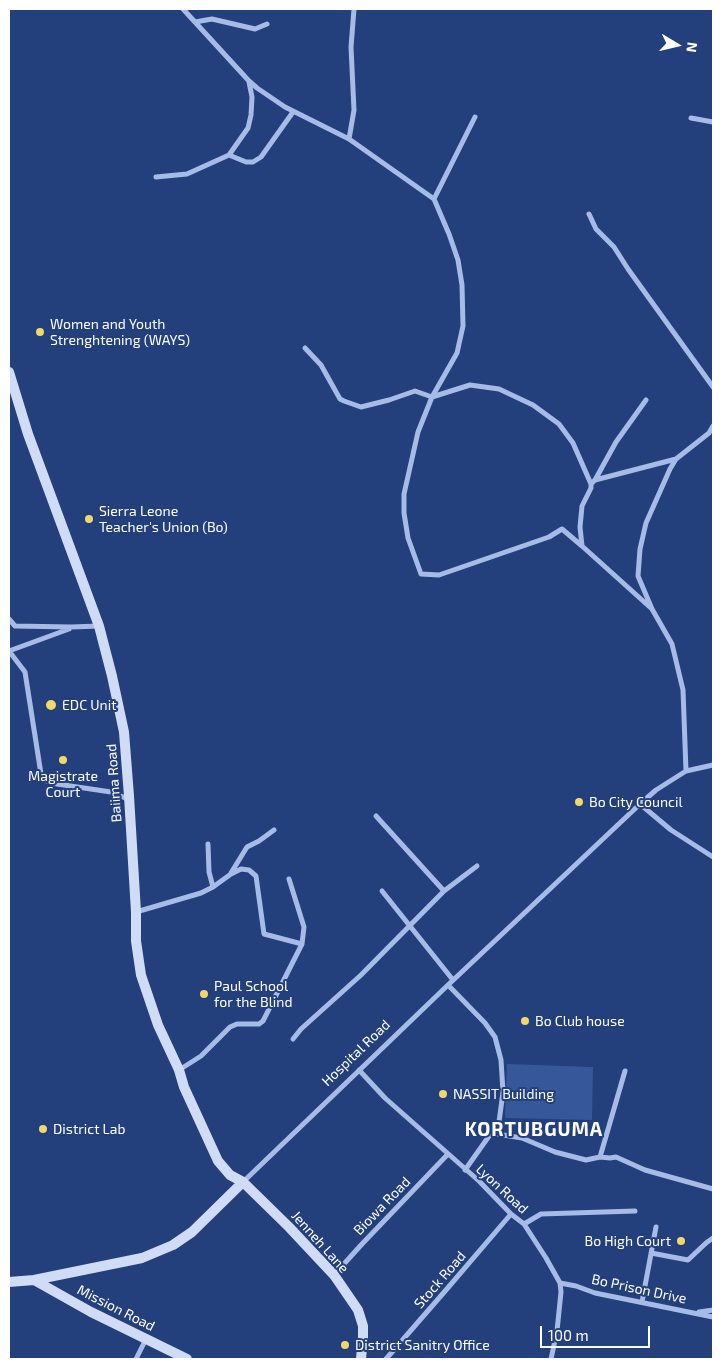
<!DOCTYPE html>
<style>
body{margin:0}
#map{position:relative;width:722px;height:1368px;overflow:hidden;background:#233f7c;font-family:"Exo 2",sans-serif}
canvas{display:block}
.frame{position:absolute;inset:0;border:10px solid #fff;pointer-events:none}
.north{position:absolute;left:652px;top:20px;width:50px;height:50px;-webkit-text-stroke:4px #233f7c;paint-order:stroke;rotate:99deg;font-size:14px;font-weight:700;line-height:20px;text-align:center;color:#fff}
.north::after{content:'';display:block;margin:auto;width:18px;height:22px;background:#fff;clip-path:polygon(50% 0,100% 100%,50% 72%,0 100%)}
.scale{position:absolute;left:540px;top:1326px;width:110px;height:22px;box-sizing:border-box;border:2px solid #fff;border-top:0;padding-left:6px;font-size:15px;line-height:18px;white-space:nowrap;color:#fff;-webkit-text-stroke:4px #233f7c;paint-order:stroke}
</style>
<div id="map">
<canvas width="722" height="1368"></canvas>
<div class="frame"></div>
<div class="north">N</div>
<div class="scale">100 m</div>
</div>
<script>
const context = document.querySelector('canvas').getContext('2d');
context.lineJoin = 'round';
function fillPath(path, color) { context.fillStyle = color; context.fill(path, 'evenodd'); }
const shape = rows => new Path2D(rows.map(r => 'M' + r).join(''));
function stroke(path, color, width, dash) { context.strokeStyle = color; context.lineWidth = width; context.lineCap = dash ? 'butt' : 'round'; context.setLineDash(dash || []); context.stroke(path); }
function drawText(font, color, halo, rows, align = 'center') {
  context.font = font + ' "Exo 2",sans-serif'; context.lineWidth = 4; context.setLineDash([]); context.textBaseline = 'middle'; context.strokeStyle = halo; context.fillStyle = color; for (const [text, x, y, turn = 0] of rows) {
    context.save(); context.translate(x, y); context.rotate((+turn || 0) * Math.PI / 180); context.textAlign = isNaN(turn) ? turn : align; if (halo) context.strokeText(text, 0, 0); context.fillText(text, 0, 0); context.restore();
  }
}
const green = shape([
 [507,1064,593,1067,592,1120,505,1118]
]);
const street = shape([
 [183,9,249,81,257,88,285,107,349,139,434,199,449,234,458,260,462,285,463,326,457,353,432,397,418,432,404,494,404,513,408,538,421,574,439,575,549,537,562,529,582,546,652,609],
 [195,22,212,19,255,29,267,24],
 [691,118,713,122],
 [349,139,354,110,351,47,354,9],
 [229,155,246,162,253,162,261,157,293,112],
 [156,177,187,174,229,155,248,128,251,115,252,97,249,82],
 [434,199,475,117],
 [589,214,596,229,614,247,628,269,713,387],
 [305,348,321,365,340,399,344,401,361,407,389,400,415,391,432,397,470,385,499,389,533,405,559,424,573,443,591,484],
 [595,480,676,459],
 [582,546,580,527,582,506,591,488,591,484,595,480,616,442,646,400],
 [9,619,15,626,71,627,99,626],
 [9,651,25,672,41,774,47,781,57,784,111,792,130,800],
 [9,651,69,629],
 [686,771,683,690,672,644,652,609,638,576,640,549,646,523,670,469,676,459,709,433,713,426],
 [640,804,671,830,713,857],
 [376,816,444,891],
 [208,844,209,872,213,887],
 [231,873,247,847,259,841,274,830],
 [382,891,453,980],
 [136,912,201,893,213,887,231,874,241,869,249,870,256,876,264,934,302,944],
 [448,985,485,1023,495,1037,501,1060,503,1092,499,1122,465,1170],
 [293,1039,301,1029,361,975,444,891,477,866],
 [179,1070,201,1056,230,1027,237,1024,259,1024,263,1021,302,944,304,927,289,879],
 [359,1070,385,1098,479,1181,511,1214,524,1224,546,1258,560,1283,561,1292,557,1331,551,1359],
 [491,1133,522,1138,555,1152,586,1160,600,1157,610,1158,616,1157,645,1170,713,1189],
 [600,1157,625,1071],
 [243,1182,448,985,640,804,656,790,686,771,713,765],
 [524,1224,541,1214,635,1211],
 [651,1253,688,1260,706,1243,713,1238],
 [334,1275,362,1244,448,1154],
 [560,1283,576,1286,595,1293,713,1317],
 [642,1302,656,1227],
 [699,1312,713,1310],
 [136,1359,146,1339],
 [386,1359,446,1290,511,1214]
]);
const secondary = shape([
 [9,372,28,434,99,626,112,676,124,732,129,796,136,912,136,941,141,975,158,1025,179,1070,184,1087,218,1161,230,1175,243,1182,289,1227,334,1275,358,1310,363,1326,363,1337,361,1359],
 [34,1280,91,1312,187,1359],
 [9,1282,34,1280,142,1258,173,1245,192,1232,243,1182]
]);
const markers = [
 [40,332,5,"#f0d969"],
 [89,519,5,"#f0d969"],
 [51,705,6,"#f0d969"],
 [63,760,5,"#f0d969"],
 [579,802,5,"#f0d969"],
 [204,994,5,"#f0d969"],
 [525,1021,5,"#f0d969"],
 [443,1094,5,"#f0d969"],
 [43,1129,5,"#f0d969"],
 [681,1241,5,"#f0d969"],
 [345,1345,5,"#f0d969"]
];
const poiNames = [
 ["Women and Youth",50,324],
 ["Strenghtening (WAYS)",50,340],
 ["Sierra Leone",99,511],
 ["Teacher's Union (Bo)",99,527],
 ["EDC Unit",62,705],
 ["Magistrate",63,776,"center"],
 ["Court",63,792,"center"],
 ["Bo City Council",589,802],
 ["Paul School",214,986],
 ["for the Blind",214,1002],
 ["Bo Club house",535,1021],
 ["NASSIT Building",453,1094],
 ["District Lab",53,1129],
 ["Bo High Court",671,1241,"right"],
 ["District Sanitry Office",355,1345]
];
const streetNames = [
 ["Baiima Road",114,783,-94],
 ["Hospital Road",356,1053,-44],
 ["Lyon Road",502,1189,43],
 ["Biowa Road",382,1206,-46],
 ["Jenneh Lane",320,1242,48],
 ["Stock Road",440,1280,-49],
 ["Bo Prison Drive",639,1289,12],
 ["Mission Road",116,1308,27]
];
const districtNames = [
 ["KORTUBGUMA",534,1130]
];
fillPath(green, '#365799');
stroke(street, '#a6bbe5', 5);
stroke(secondary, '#d0dbf5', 10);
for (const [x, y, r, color] of markers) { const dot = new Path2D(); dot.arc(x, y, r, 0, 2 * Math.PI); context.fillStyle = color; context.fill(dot); stroke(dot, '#233f7c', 2); }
drawText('14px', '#fff', '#233f7c', poiNames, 'left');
drawText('14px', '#fff', '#233f7c', streetNames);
context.letterSpacing = '1px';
drawText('bold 19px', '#fff', '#233f7c', districtNames);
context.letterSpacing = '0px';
</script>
